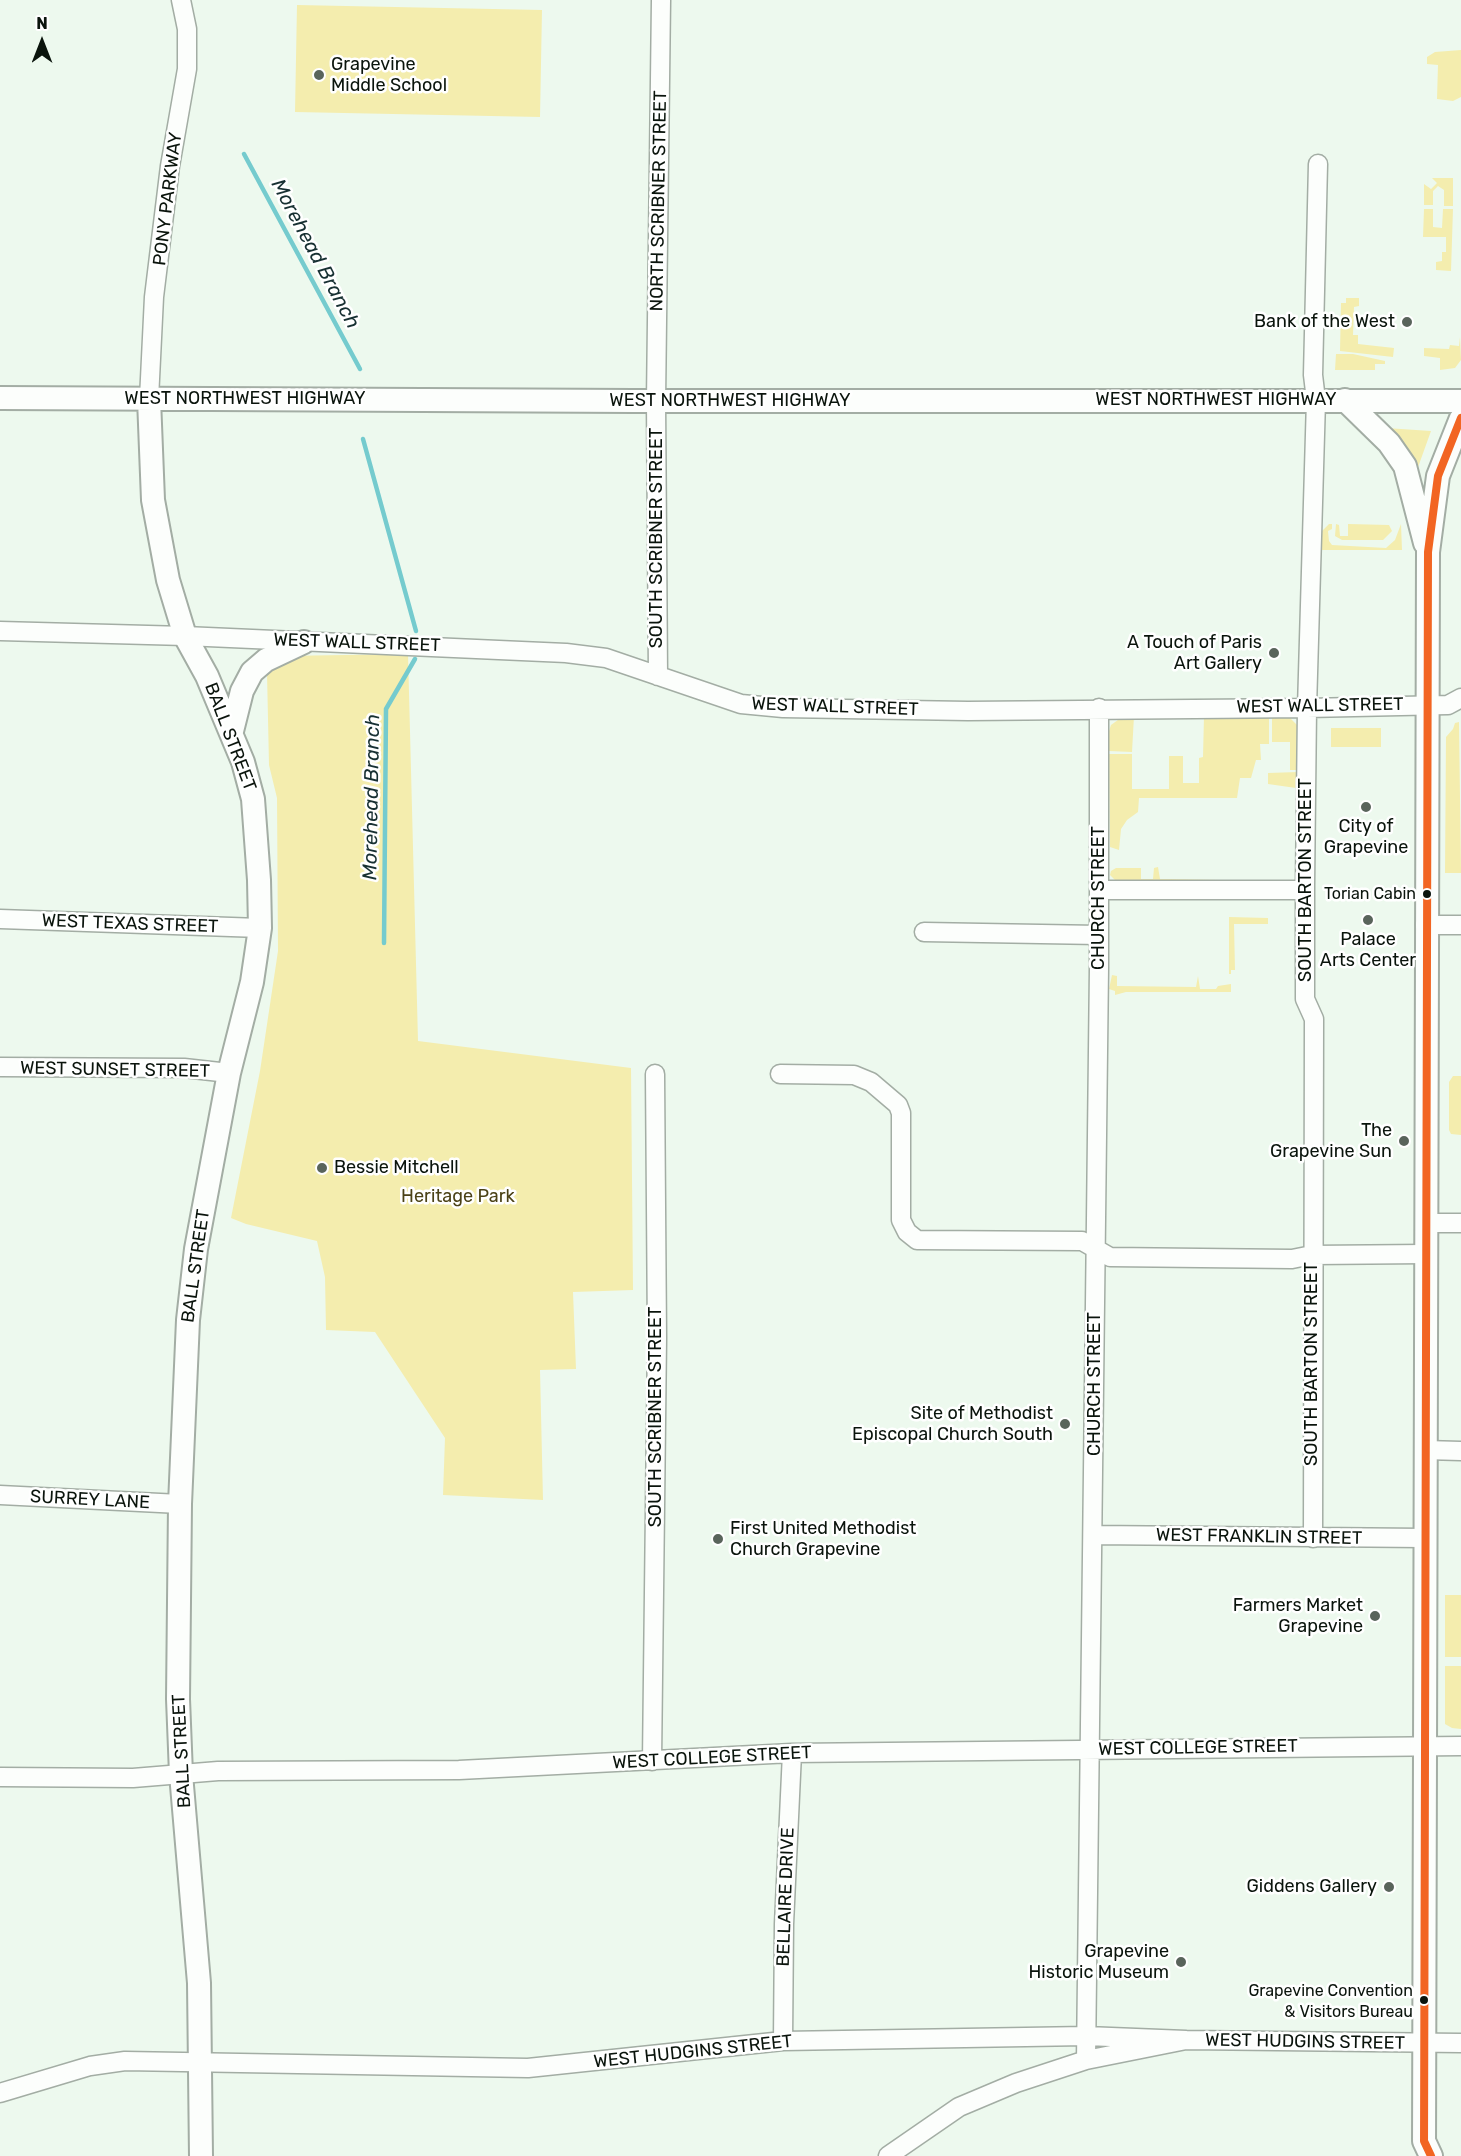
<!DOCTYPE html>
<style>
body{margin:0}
#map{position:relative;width:1461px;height:2156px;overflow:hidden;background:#edf9ee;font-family:Rubik,sans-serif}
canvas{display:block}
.north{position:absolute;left:12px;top:12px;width:60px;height:60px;-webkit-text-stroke:4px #fff;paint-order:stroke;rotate:0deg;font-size:16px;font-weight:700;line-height:24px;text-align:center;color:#0a140c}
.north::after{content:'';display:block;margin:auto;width:21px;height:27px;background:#0a140c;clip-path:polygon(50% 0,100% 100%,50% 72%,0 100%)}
</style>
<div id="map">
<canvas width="1461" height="2156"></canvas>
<div class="north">N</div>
</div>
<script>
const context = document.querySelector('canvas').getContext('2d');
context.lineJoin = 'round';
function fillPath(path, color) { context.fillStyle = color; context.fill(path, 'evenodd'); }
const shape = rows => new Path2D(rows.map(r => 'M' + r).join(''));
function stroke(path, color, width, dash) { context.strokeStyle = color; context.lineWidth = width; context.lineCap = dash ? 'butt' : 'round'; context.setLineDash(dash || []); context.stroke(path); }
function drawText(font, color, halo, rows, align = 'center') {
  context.font = font + ' Rubik,sans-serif'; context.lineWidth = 5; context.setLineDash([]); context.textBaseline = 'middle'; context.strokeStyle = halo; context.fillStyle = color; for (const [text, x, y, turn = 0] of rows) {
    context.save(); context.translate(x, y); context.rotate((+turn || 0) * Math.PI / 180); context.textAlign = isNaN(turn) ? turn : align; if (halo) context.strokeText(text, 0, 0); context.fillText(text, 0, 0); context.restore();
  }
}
const green = shape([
 [297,5,542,10,540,117,295,112],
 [1461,50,1461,97,1453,101,1437,99,1438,65,1427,64,1427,57,1435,52],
 [1432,178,1453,178,1453,206,1444,206,1444,190,1438,186,1433,191,1433,205,1424,205,1424,184,1431,189,1437,183],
 [1424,209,1433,209,1433,227,1442,228,1443,209,1453,209,1451,271,1436,270,1436,262,1442,261,1442,252,1446,252,1446,237,1423,237],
 [1346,298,1359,298,1359,306,1354,307,1353,335,1358,335,1358,344,1394,348,1393,357,1340,351,1341,303,1346,303],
 [1460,337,1461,360,1455,368,1440,370,1440,358,1424,356,1424,348,1449,349,1450,345,1459,346],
 [1336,354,1353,354,1385,361,1385,364,1375,364,1375,370,1335,370],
 [1386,428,1431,431,1417,470],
 [1329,524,1332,524,1332,529,1328,531,1329,541,1332,545,1386,548,1395,540,1401,524,1402,550,1320,550,1322,531],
 [1336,524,1339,525,1340,536,1348,536,1348,524,1389,525,1392,531,1383,540,1342,540,1335,536],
 [408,654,418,1041,631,1068,633,1290,573,1292,576,1369,540,1370,543,1500,443,1495,445,1438,375,1332,326,1330,325,1277,317,1241,246,1224,231,1218,260,1071,278,951,277,798,269,765,267,673,282,656],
 [1134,716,1132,752,1109,751,1109,731,1111,725,1122,717],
 [1204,716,1269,716,1269,744,1260,744,1261,760,1256,760,1251,778,1240,778,1237,798,1139,798,1138,812,1127,820,1121,829,1119,850,1110,847,1109,754,1132,754,1132,789,1169,789,1169,756,1183,756,1183,783,1199,783,1199,758,1203,757],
 [1272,717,1289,717,1297,725,1298,770,1290,770,1290,742,1272,742],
 [1459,722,1461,873,1445,873,1446,737,1453,729,1455,723],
 [1331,728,1381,728,1381,747,1331,747],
 [1298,772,1296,788,1268,784,1268,773],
 [1158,867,1160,879,1219,879,1116,881,1110,875,1111,871,1116,868,1141,868,1141,879,1153,879,1154,868],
 [1229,917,1268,918,1268,924,1234,924,1235,970,1231,970,1231,974,1229,974],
 [1112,975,1117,976,1117,986,1196,987,1198,976,1200,989,1216,989,1218,986,1231,984,1231,992,1126,992,1115,995,1115,991,1109,989],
 [1453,1076,1461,1076,1461,1135,1451,1134,1449,1130,1449,1082],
 [1445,1595,1461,1595,1461,1657,1445,1657],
 [1445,1666,1461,1666,1461,1729,1452,1728,1445,1724]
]);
const stream = shape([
 [244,154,360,369],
 [363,439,416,631],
 [384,943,386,709,415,659]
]);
const minor = shape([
 [149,399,154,297,170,166,187,69,187,29,181,0],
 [0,631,185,636,566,653,606,658,741,704,783,708,968,711,1307,708,1448,705,1461,698],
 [658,676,656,401,661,0],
 [1099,890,1305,890],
 [0,919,260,928],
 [1425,925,1461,925],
 [924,932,1099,935],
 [0,1067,184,1068,229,1073],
 [780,1074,854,1075,871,1082,898,1105,901,1113,901,1220,907,1232,917,1240,1082,1241,1110,1257,1292,1259,1312,1255,1426,1254],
 [1426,1223,1461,1223],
 [1425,1450,1461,1451],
 [0,1495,180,1504],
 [1093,1535,1424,1538],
 [1313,1538,1314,1019,1305,999,1305,886,1307,708,1316,400,1313,375,1318,164],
 [652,1761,657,1338,655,1074],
 [0,1777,133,1778,218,1771,459,1770,792,1753,1461,1746],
 [783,2041,784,1924,792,1753],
 [1086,2060,1099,967,1099,708],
 [0,2093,90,2066,125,2061,528,2068,783,2041,1086,2036,1186,2040],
 [888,2156,959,2107,1016,2083,1086,2060,1186,2040,1461,2043]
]);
const major = shape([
 [0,398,634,401,1461,401],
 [149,399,153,500,168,580,185,636,207,676,243,762,253,799,259,880,260,928,252,982,229,1073,196,1249,188,1320,180,1504,178,1699,181,1774,199,1983,201,2156],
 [1345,400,1389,443,1405,466,1425,543],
 [232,731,242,691,252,672,266,660,304,642],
 [1431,2156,1424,2141,1428,552,1438,476,1461,418]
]);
const bus1 = shape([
 [1431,2156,1424,2141,1428,552,1438,476,1461,418]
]);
const markers = [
 [319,75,6,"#59645b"],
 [1407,322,6,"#59645b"],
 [1274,653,6,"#59645b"],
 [1366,807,6,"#59645b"],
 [1427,894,5,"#0a140c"],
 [1368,920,6,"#59645b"],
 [1404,1141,6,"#59645b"],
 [322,1168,6,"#59645b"],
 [1065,1424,6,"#59645b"],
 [718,1539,6,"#59645b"],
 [1375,1616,6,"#59645b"],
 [1389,1887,6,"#59645b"],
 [1181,1962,6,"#59645b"],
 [1424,2000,5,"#0a140c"]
];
const busNames = [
 ["Torian Cabin",1416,894],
 ["Grapevine Convention",1413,1991],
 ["& Visitors Bureau",1413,2012]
];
const poiNames = [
 ["Grapevine",331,65,"left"],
 ["Middle School",331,86,"left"],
 ["Bank of the West",1395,322],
 ["A Touch of Paris",1262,643],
 ["Art Gallery",1262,664],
 ["City of",1366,827,"center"],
 ["Grapevine",1366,848,"center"],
 ["Palace",1368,940,"center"],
 ["Arts Center",1368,961,"center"],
 ["The",1392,1131],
 ["Grapevine Sun",1392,1152],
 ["Bessie Mitchell",334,1168,"left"],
 ["Site of Methodist",1053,1414],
 ["Episcopal Church South",1053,1435],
 ["First United Methodist",730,1529,"left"],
 ["Church Grapevine",730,1550,"left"],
 ["Farmers Market",1363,1606],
 ["Grapevine",1363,1627],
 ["Giddens Gallery",1377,1887],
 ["Grapevine",1169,1952],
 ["Historic Museum",1169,1973]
];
const streetNames = [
 ["PONY PARKWAY",168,199,-83],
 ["NORTH SCRIBNER STREET",659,201,-89],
 ["WEST NORTHWEST HIGHWAY",245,399],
 ["WEST NORTHWEST HIGHWAY",1216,400],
 ["WEST NORTHWEST HIGHWAY",730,401],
 ["SOUTH SCRIBNER STREET",657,538,-90],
 ["WEST WALL STREET",357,643,2],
 ["WEST WALL STREET",1320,706,-1],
 ["WEST WALL STREET",835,707,2],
 ["BALL STREET",230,737,69],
 ["SOUTH BARTON STREET",1306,880,-90],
 ["CHURCH STREET",1099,898,-90],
 ["WEST TEXAS STREET",130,924,2],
 ["WEST SUNSET STREET",115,1070,1],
 ["BALL STREET",196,1266,-82],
 ["SOUTH BARTON STREET",1312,1364,-90],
 ["CHURCH STREET",1095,1384,-90],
 ["SOUTH SCRIBNER STREET",656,1417,-90],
 ["SURREY LANE",90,1500,3],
 ["WEST FRANKLIN STREET",1259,1537,1],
 ["WEST COLLEGE STREET",1198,1748,-1],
 ["BALL STREET",182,1751,-93],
 ["WEST COLLEGE STREET",712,1758,-3],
 ["BELLAIRE DRIVE",786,1897,-88],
 ["WEST HUDGINS STREET",1305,2042,1],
 ["WEST HUDGINS STREET",693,2052,-6]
];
const parkNames = [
 ["Heritage Park",458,1197]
];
const waterNames = [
 ["Morehead Branch",315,254,62],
 ["Morehead Branch",372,797,-89]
];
fillPath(green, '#f4edae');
stroke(stream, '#75cbce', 4.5);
stroke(minor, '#a3ada4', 21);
stroke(major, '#a3ada4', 26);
stroke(minor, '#fcfefc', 18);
stroke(major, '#fcfefc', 22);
stroke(bus1, '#f26522', 8);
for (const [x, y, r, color] of markers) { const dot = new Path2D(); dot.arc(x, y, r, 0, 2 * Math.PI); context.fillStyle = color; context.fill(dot); stroke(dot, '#fff', 2); }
drawText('16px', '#0a140c', '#fff', busNames, 'right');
drawText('18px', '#0a140c', '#fff', poiNames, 'right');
drawText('18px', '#0a140c', '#fff', streetNames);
drawText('18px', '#4b4216', '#fff', parkNames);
drawText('italic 20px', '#173032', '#fff', waterNames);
</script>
